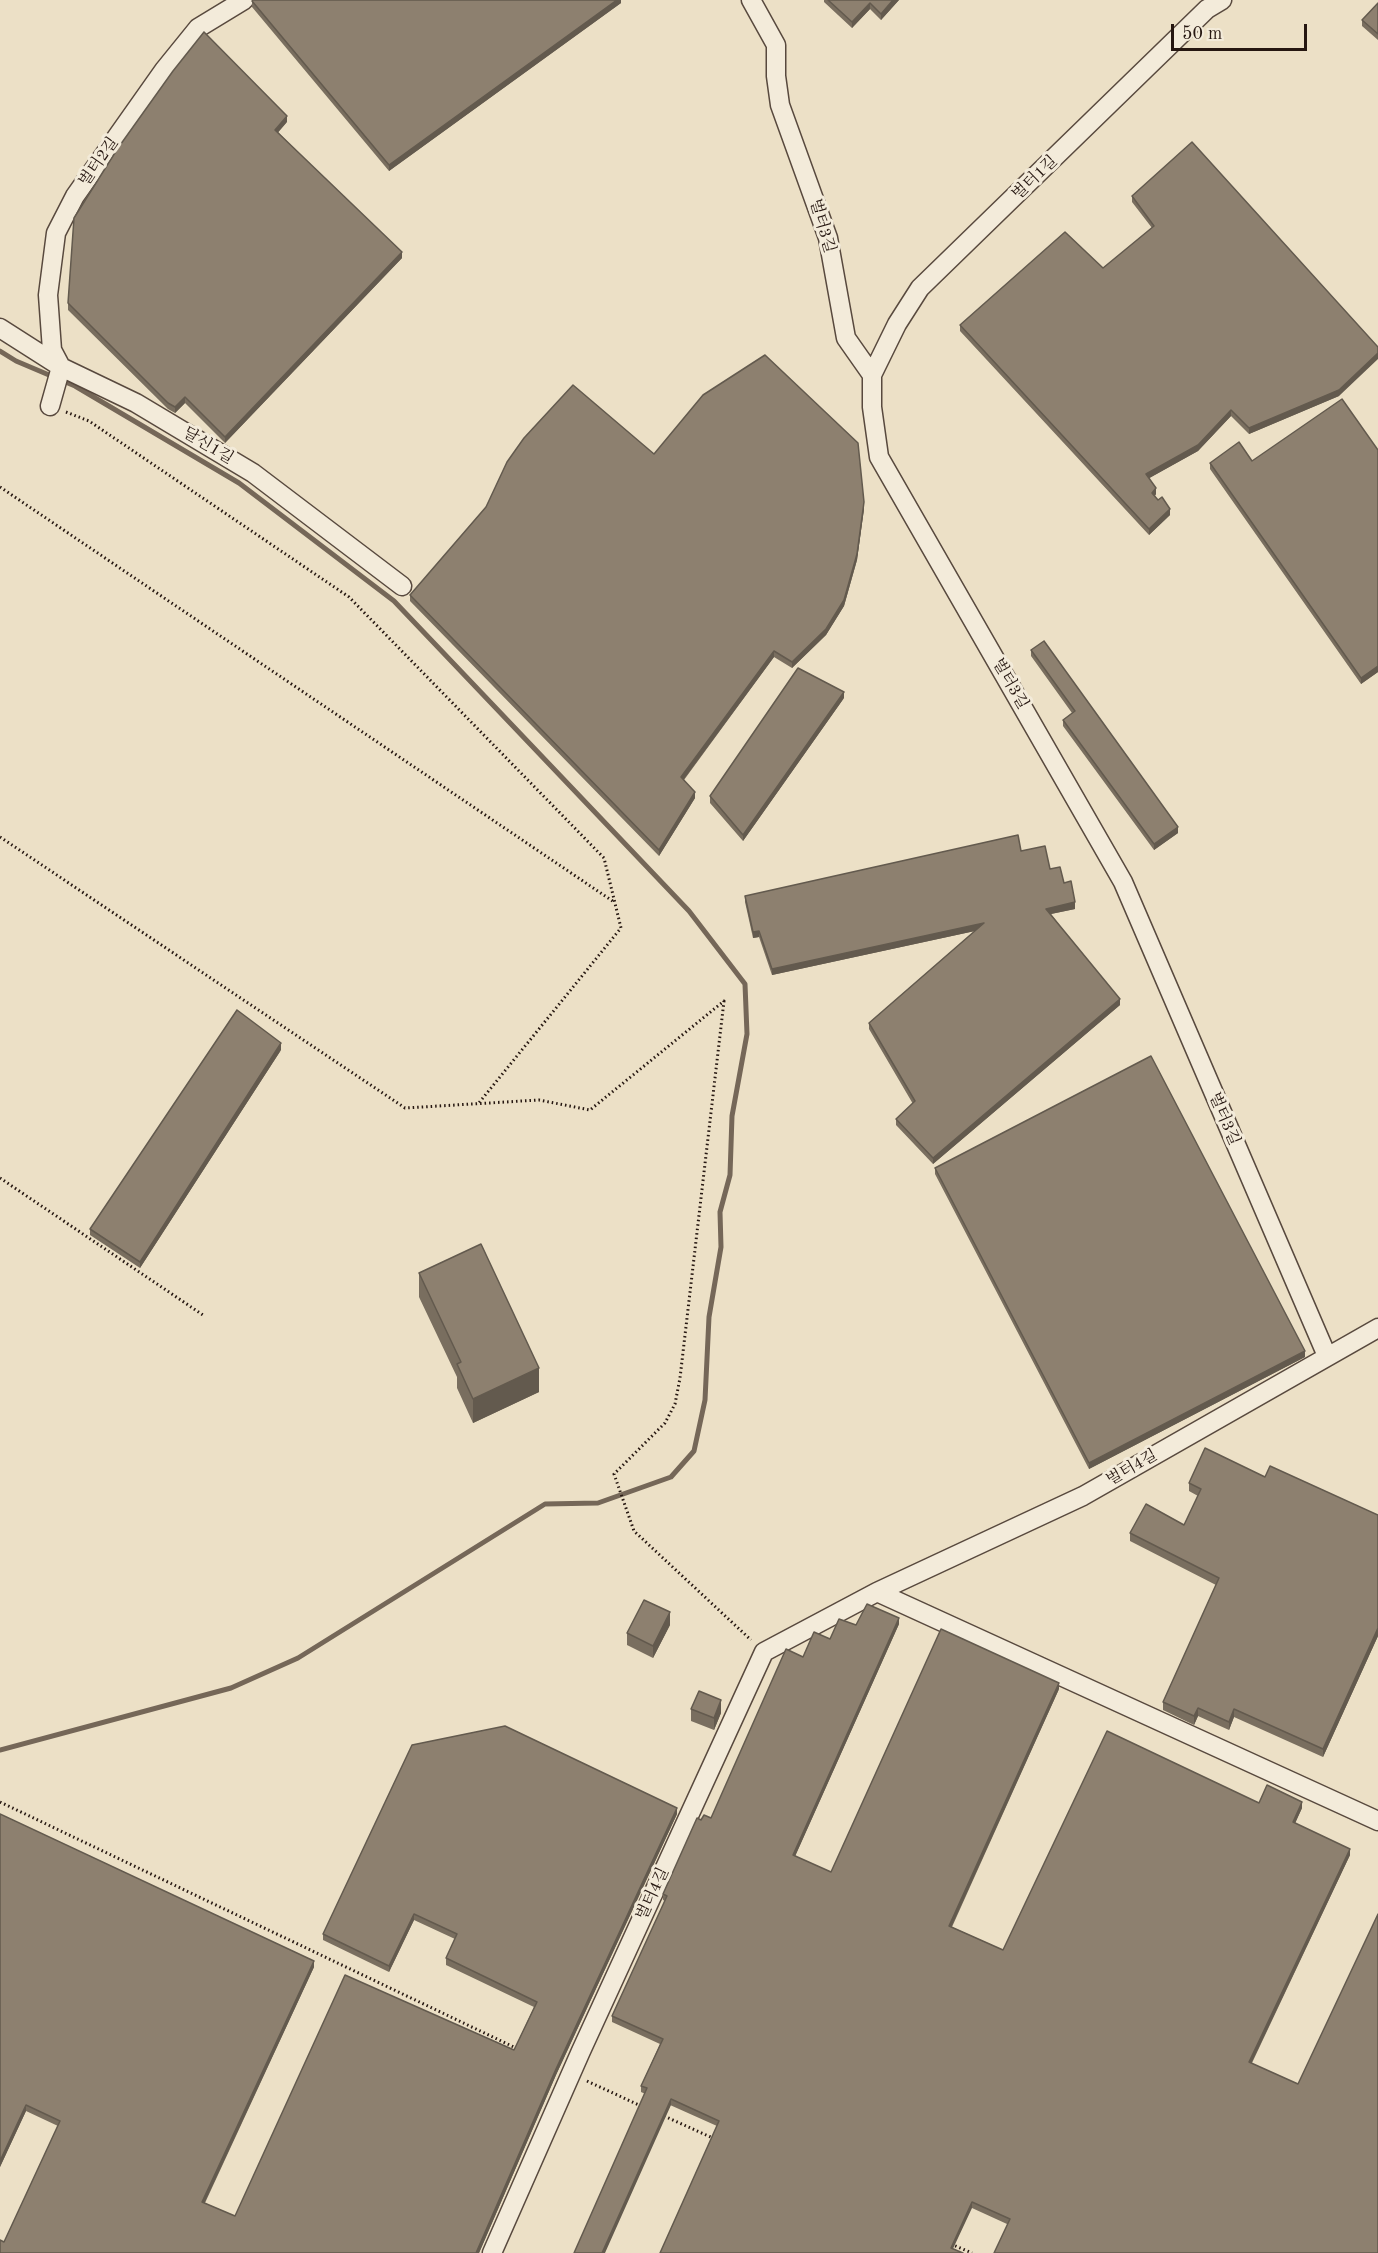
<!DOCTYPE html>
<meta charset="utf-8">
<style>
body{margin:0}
#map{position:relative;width:1378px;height:2253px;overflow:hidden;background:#ece0c6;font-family:"Old Standard TT",serif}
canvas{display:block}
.scale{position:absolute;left:1171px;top:24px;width:136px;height:27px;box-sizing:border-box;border:3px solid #261711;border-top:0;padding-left:8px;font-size:18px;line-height:21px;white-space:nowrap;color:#261711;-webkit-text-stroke:4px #f3ebda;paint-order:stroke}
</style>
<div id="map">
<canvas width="1378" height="2253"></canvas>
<div class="scale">50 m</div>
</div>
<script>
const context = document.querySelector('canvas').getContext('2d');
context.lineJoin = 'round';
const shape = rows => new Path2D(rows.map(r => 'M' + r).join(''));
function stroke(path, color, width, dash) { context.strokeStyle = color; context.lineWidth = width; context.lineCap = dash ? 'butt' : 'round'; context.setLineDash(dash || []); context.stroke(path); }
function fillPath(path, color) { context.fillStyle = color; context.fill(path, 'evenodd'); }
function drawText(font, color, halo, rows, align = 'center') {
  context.font = font + ' "Old Standard TT","Noto Serif KR",serif'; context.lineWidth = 6; context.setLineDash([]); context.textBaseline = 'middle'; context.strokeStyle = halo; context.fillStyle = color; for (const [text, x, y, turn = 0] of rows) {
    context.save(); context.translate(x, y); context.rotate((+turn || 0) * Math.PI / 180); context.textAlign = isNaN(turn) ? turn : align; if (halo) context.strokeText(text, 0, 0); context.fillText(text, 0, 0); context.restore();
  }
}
const stream = shape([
 [0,351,16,361,75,386,239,483,394,601,689,911,745,984,747,1034,732,1116,730,1175,720,1212,721,1247,709,1317,705,1400,694,1451,671,1477,598,1503,545,1504,298,1658,231,1688,0,1750]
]);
const path = shape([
 [66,412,89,421,349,597,604,858,621,928,478,1104],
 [0,487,614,902],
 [0,837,405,1108,539,1100,590,1110,724,1001,680,1378,675,1404,665,1423,614,1474,634,1531,751,1640],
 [0,1178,203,1315],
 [0,1802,518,2049],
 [587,2081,641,2106],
 [664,2116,715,2139],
 [951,2244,972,2253]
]);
const minor = shape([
 [751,0,776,45,776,76,780,105,828,238,846,338,872,375,872,407,879,457,1123,882,1327,1356],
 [0,328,61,367,136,403,253,473,402,586],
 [872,375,897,324,920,288,1207,9,1222,0],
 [50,406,61,367,52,350,48,295,56,233,75,196,164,70,198,28,244,0],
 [877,1592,1083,1496,1378,1328],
 [492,2253,581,2051,764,1652,877,1592,1378,1821]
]);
const wall = shape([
 [621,0,621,3,389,171,252,7,252,1],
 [824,0,899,0,881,20,870,9,852,28,824,2],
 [1378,3,1378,40,1362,26,1362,20],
 [287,122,278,132,402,258,225,443,185,403,175,413,168,409,68,310,68,303],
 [1132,196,1339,396,1249,434,1231,416,1198,451,1149,478,1156,494,1155,496,1170,515,1149,535,960,331,960,325,1103,268,1152,228,1132,202],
 [1378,450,1378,672,1361,684,1210,469,1210,463,1252,461],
 [654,454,864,509,857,560,844,606,826,635,792,668,774,657,684,780,695,798,659,856,410,601,410,595,486,507],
 [1031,650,1178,833,1154,850,1063,726,1063,720,1072,713,1031,656],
 [844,698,743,841,710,803,710,796],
 [1021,851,1050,869,1064,883,1075,909,1051,914,1120,1005,933,1164,896,1125,896,1119,913,1104,869,1029,869,1023,975,931,772,975,759,937,753,938,745,902,745,896],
 [281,1050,140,1268,90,1235,90,1229],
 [935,1168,1305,1357,1089,1469,935,1174],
 [419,1273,539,1392,473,1423,457,1388,457,1377,419,1297],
 [1265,1477,1378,1515,1378,1636,1323,1757,1234,1717,1229,1730,1198,1716,1194,1725,1163,1710,1163,1702,1216,1585,1130,1541,1130,1533,1184,1525,1198,1496,1189,1491,1189,1483],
 [899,1624,795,1856,831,1872,1059,1689,952,1927,1003,1950,1259,1803,1302,1808,1295,1823,1350,1855,1252,2063,1378,2253,1007,2224,972,2208,660,2253,717,2126,641,2092,641,2086,660,2044,612,2022,612,2016,665,1901,663,1900,663,1894,701,1820,711,1818,803,1657,830,1639,856,1625],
 [670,1625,653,1658,627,1645,627,1633],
 [691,1709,721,1713,714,1730,691,1721],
 [0,1814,314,1967,205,2203,235,2216,514,2050,534,2007,446,1965,446,1958,455,1939,414,1920,389,1972,323,1940,323,1934,677,1814,556,2075,479,2253,0,2253,4,2242,58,2126,26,2111,0,2167]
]);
const shadedWall = shape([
 [617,0,621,0,621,3,389,171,389,165],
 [893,0,899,0,881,20,881,14],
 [870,3,870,9,852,28,852,22],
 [287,116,287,122,275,136,275,130],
 [402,252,402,258,225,443,225,437],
 [1378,353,1378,359,1339,396,1249,434,1249,428],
 [185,397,185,403,175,413,175,407],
 [1231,410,1231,416,1198,451,1146,480,1146,474],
 [1156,488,1156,494,1152,499,1152,493],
 [864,502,864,509,857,560,844,606,826,635,792,668,792,662],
 [1170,509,1170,515,1149,535,1149,529],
 [774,651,774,657,681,783,681,777],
 [1378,666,1378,672,1361,684,1361,678],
 [844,692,844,698,743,841,743,835],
 [695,792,695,798,659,856,659,850],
 [1178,827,1178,833,1154,850,1154,844],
 [1075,902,1075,909,1046,915,1046,909],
 [984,923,984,929,772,975,772,969],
 [759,931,759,937,753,938,753,932],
 [1120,999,1120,1005,933,1164,933,1158],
 [281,1043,281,1050,140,1268,140,1262],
 [1305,1351,1305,1357,1089,1469,1089,1463],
 [539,1368,539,1392,473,1423,473,1399],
 [670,1612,670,1625,653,1658,653,1646],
 [899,1618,899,1624,793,1861,793,1855],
 [1378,1628,1378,1636,1323,1757,1323,1749],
 [1059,1683,1059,1689,949,1932,949,1926],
 [721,1700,721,1713,714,1730,714,1718],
 [1198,1708,1198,1716,1194,1725,1194,1716],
 [1234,1709,1234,1717,1229,1730,1229,1722],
 [1302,1802,1302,1808,1293,1828,1293,1822],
 [677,1808,677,1814,556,2075,479,2253,476,2253,556,2069],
 [1350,1849,1350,1855,1249,2068,1249,2062],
 [414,1914,414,1920,389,1972,389,1966],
 [314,1961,314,1967,202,2208,202,2202],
 [671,2099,671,2105,605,2253,602,2253],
 [26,2105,26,2111,0,2167,0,2161],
 [972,2202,972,2208,951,2253,951,2248]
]);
const building = shape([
 [253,0,617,0,389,165,252,1,253,0],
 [828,0,893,0,881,14,870,3,852,22,828,0],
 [1378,3,1378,34,1362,20,1378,3],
 [204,32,287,116,275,130,402,252,225,437,185,397,175,407,168,403,68,303,74,218,118,148,173,71,204,32],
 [1192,142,1378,347,1378,353,1339,390,1249,428,1231,410,1198,445,1146,474,1156,488,1152,493,1158,500,1162,497,1170,509,1149,529,960,325,1065,232,1103,268,1154,226,1132,196,1192,142],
 [765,355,858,443,864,502,857,554,844,600,826,629,792,662,774,651,681,777,695,792,659,850,410,595,486,507,507,462,524,438,573,385,654,454,703,395,765,355],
 [1342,399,1378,450,1378,666,1361,678,1210,463,1239,442,1252,461,1342,399],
 [1044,641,1178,827,1154,844,1063,720,1075,711,1031,650,1044,641],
 [798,668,844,692,743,835,710,796,798,668],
 [1018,835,1021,851,1045,846,1050,869,1060,867,1064,883,1071,881,1075,902,1046,909,1120,999,933,1158,896,1119,915,1101,869,1023,984,923,772,969,759,931,753,932,745,896,1018,835],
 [237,1010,281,1043,140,1262,90,1229,237,1010],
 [1151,1056,1305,1351,1089,1463,935,1168,1151,1056],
 [481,1244,539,1368,473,1399,457,1364,461,1362,419,1273,481,1244],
 [1205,1448,1265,1477,1270,1466,1378,1515,1378,1628,1323,1749,1234,1709,1229,1722,1198,1708,1194,1716,1163,1702,1219,1578,1130,1533,1146,1504,1184,1525,1201,1489,1189,1483,1205,1448],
 [644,1600,670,1612,653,1646,627,1633,644,1600],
 [867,1604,899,1618,793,1855,831,1872,941,1629,1059,1683,949,1926,1003,1950,1107,1731,1259,1803,1267,1785,1302,1802,1293,1822,1350,1849,1249,2062,1298,2084,1378,1914,1378,2253,994,2253,1010,2219,972,2202,951,2248,963,2253,660,2253,719,2121,671,2099,602,2253,574,2253,647,2088,641,2086,663,2039,612,2016,667,1896,663,1894,697,1818,701,1820,704,1815,711,1818,786,1649,803,1657,814,1632,830,1639,839,1619,856,1625,867,1604],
 [699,1691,721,1700,714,1718,691,1709,699,1691],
 [505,1726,677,1808,556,2069,476,2253,0,2253,0,2240,4,2242,60,2121,26,2105,0,2161,0,1814,314,1961,202,2202,235,2216,345,1975,514,2050,537,2002,446,1958,457,1934,414,1914,389,1966,323,1934,412,1745,505,1726]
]);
const streetNames = [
 ["벌터2길",99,162,-55],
 ["벌터1길",1035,178,-44],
 ["벌터3길",822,226,74],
 ["달신1길",208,446,31],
 ["벌터3길",1010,684,60],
 ["벌터3길",1224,1119,67],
 ["벌터4길",1132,1468,-30],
 ["벌터4길",653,1894,-65]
];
stroke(stream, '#756758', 5);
stroke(minor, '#58493e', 21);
stroke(path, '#261711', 3, [1.5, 3]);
stroke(minor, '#f3ebda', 18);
fillPath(wall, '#796e5f');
fillPath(shadedWall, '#635a4e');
fillPath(building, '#8d806f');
stroke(building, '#635a4e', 1.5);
drawText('16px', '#261711', '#f3ebda', streetNames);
</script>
